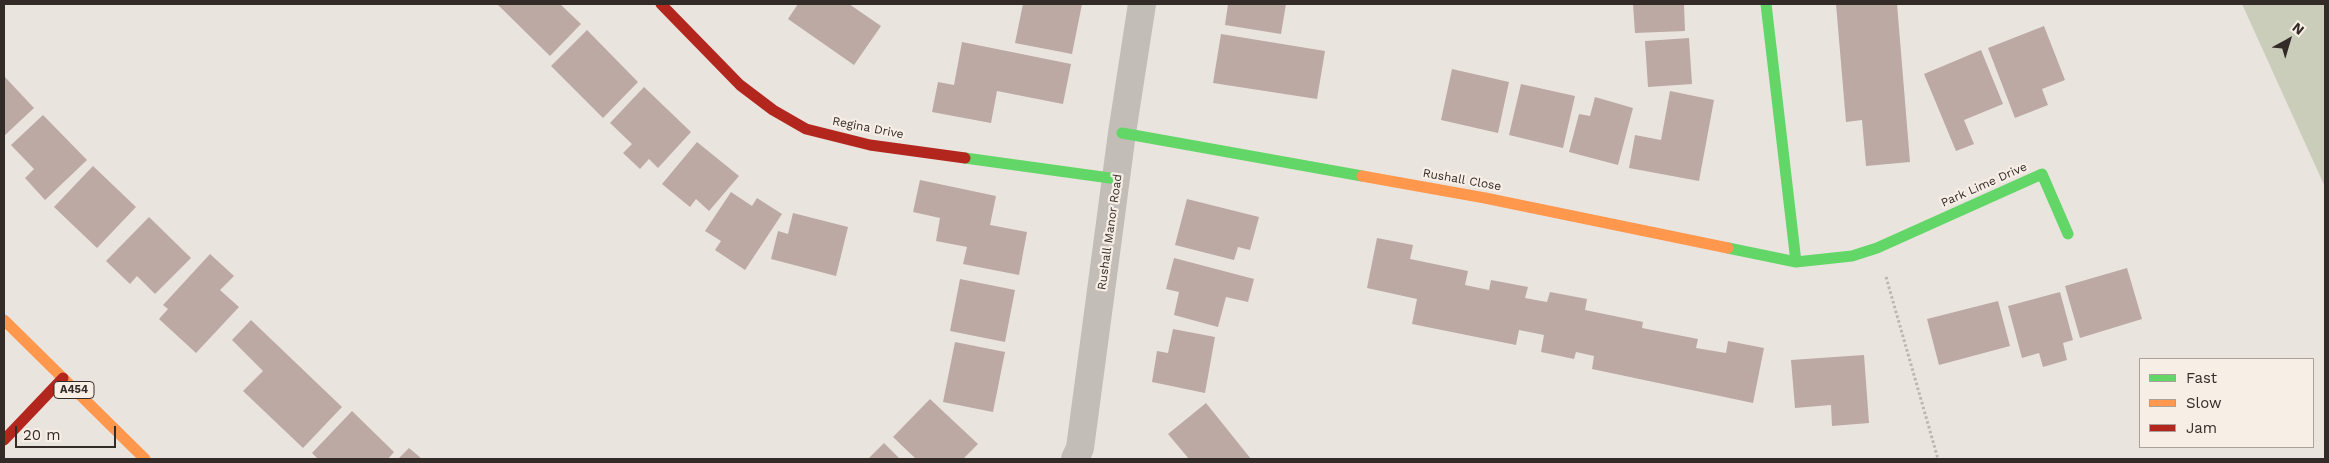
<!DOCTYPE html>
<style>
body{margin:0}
#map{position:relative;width:2329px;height:463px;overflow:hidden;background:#eae4df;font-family:"Work Sans",sans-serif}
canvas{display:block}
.frame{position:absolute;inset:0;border:5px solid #332b27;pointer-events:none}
.legend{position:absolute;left:2139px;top:358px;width:175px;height:90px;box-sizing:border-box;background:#f7efe6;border:1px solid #a9a19a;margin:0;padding:6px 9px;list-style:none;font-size:15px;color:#332b27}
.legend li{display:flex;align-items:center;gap:10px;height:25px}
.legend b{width:25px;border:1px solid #a9a19a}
.north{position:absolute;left:2264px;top:15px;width:50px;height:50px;-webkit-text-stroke:4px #f7efe6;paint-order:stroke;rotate:39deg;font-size:14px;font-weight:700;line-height:20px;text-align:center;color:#332b27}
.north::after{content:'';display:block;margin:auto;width:18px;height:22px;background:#332b27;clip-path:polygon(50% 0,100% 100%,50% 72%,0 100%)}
.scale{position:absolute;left:15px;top:426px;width:101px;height:22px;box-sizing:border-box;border:2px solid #332b27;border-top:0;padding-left:6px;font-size:15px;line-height:18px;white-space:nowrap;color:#332b27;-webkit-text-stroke:4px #f7efe6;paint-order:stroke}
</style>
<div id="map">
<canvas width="2329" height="463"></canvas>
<div class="frame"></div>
<ul class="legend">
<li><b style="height:6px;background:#63d668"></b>Fast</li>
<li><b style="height:6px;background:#ff974d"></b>Slow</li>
<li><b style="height:6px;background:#b3261e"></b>Jam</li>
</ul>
<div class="north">N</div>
<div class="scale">20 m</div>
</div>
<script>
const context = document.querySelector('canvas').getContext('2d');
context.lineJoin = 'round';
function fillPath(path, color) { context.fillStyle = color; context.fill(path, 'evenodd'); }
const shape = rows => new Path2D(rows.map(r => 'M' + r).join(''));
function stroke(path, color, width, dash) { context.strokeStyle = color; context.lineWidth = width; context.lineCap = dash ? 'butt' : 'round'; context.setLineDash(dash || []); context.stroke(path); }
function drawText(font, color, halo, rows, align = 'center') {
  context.font = font + ' "Work Sans",sans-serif'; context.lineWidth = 4.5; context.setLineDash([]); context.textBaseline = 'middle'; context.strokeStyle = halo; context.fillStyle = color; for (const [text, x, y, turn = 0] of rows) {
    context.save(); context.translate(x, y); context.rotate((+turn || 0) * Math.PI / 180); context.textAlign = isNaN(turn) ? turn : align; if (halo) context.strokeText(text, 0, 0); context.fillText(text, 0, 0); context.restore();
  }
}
const green = shape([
 [2242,4,2325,4,2325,187]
]);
const building = shape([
 [497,4,560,4,581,24,550,56],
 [798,4,849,4,881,26,854,65,788,19],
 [1023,4,1082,4,1072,54,1015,43],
 [1228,4,1286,4,1281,34,1225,25],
 [1633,4,1684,4,1685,31,1635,33],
 [1836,4,1897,4,1910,162,1866,166,1862,120,1846,122],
 [2044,26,2065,80,2042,89,2048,105,2015,118,1988,48],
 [587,30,638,82,603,118,551,66],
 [1221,34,1325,51,1317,99,1213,83],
 [1689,38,1692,84,1648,87,1645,41],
 [962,42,1071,64,1063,104,997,91,991,123,932,112,938,82,954,85],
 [1981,50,2003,104,1964,120,1974,144,1956,151,1924,74],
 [1452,69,1509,82,1498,133,1441,120],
 [4,76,34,108,4,136],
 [1521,84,1575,96,1563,148,1509,135],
 [644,87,691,132,658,168,649,159,640,169,623,153,632,144,610,123],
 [1670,91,1714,100,1699,181,1629,168,1635,135,1661,140],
 [1595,97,1633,108,1618,165,1569,152,1579,114,1590,116],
 [43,115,87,160,45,200,25,178,34,169,11,145],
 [697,142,739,176,709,211,696,199,690,207,662,184],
 [93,166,136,207,97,248,54,207],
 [920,180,996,196,990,225,1027,232,1019,275,963,264,967,247,936,241,940,218,913,212],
 [731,192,752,206,757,198,782,214,745,270,715,250,721,241,705,231],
 [1187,199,1259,217,1250,250,1238,247,1234,260,1175,245],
 [793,213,848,227,836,276,771,259,778,231,788,234],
 [149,217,191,258,155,294,137,276,130,284,106,261],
 [1377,238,1413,245,1410,259,1468,271,1465,285,1489,290,1491,280,1528,287,1525,298,1547,302,1550,292,1587,299,1585,310,1643,322,1642,328,1698,339,1696,348,1726,353,1728,341,1764,348,1753,403,1592,369,1594,356,1576,352,1574,359,1541,352,1544,335,1519,330,1516,345,1412,324,1417,299,1367,288],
 [210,254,234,276,220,290,239,307,196,353,159,319,168,309,163,305],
 [1174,258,1254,279,1248,302,1226,297,1218,327,1174,315,1179,292,1166,289],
 [2127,268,2142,319,2080,338,2065,286],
 [960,279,1015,290,1005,342,950,331],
 [2060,292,2073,340,2063,343,2067,360,2043,367,2039,353,2022,358,2008,306],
 [1998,301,2010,346,1939,365,1927,319],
 [251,320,342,407,303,448,243,391,263,371,232,340],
 [1173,329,1215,337,1205,393,1152,382,1157,351,1168,353],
 [955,342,1005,352,993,412,943,402],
 [1864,355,1869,423,1832,426,1831,405,1795,408,1791,360],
 [930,399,978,444,963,459,916,459,893,437],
 [1206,403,1251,459,1189,459,1168,434],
 [352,411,394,452,388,459,318,459,312,453],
 [884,443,900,459,868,459],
 [409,448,422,459,398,459]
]);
const path = shape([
 [1886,277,1938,459]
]);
const street = shape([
 [1075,459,1080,448,1122,133,1142,4]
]);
const fast = shape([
 [1766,4,1796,262],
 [1122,133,1362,176],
 [965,158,1117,179],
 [1728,248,1796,262,1852,256,1877,248,2042,174,2068,234]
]);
const slow = shape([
 [1362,176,1485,198,1728,248],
 [4,320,145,459]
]);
const jam = shape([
 [661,4,740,85,773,110,806,129,870,145,965,158],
 [4,440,63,378]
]);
const shields = [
 [74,390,40]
];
const shieldNames = [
 ["A454",74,390]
];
const streetNames = [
 ["Regina Drive",868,128,11],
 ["Rushall Close",1462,180,10],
 ["Park Lime Drive",1984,185,-24],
 ["Rushall Manor Road",1110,232,-82]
];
fillPath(green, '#cbcdbb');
fillPath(building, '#bca9a3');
stroke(path, '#bcb5b1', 3, [2.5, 2.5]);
stroke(street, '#c3bdb8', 28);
stroke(fast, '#63d668', 11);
stroke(slow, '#ff974d', 11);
stroke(jam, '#b3261e', 11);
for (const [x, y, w] of shields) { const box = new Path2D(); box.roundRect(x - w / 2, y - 8.5, w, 17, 4); context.fillStyle = '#f7efe6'; context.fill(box); stroke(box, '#332b27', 1); }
drawText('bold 11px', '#332b27', null, shieldNames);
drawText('12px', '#332b27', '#f7efe6', streetNames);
</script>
